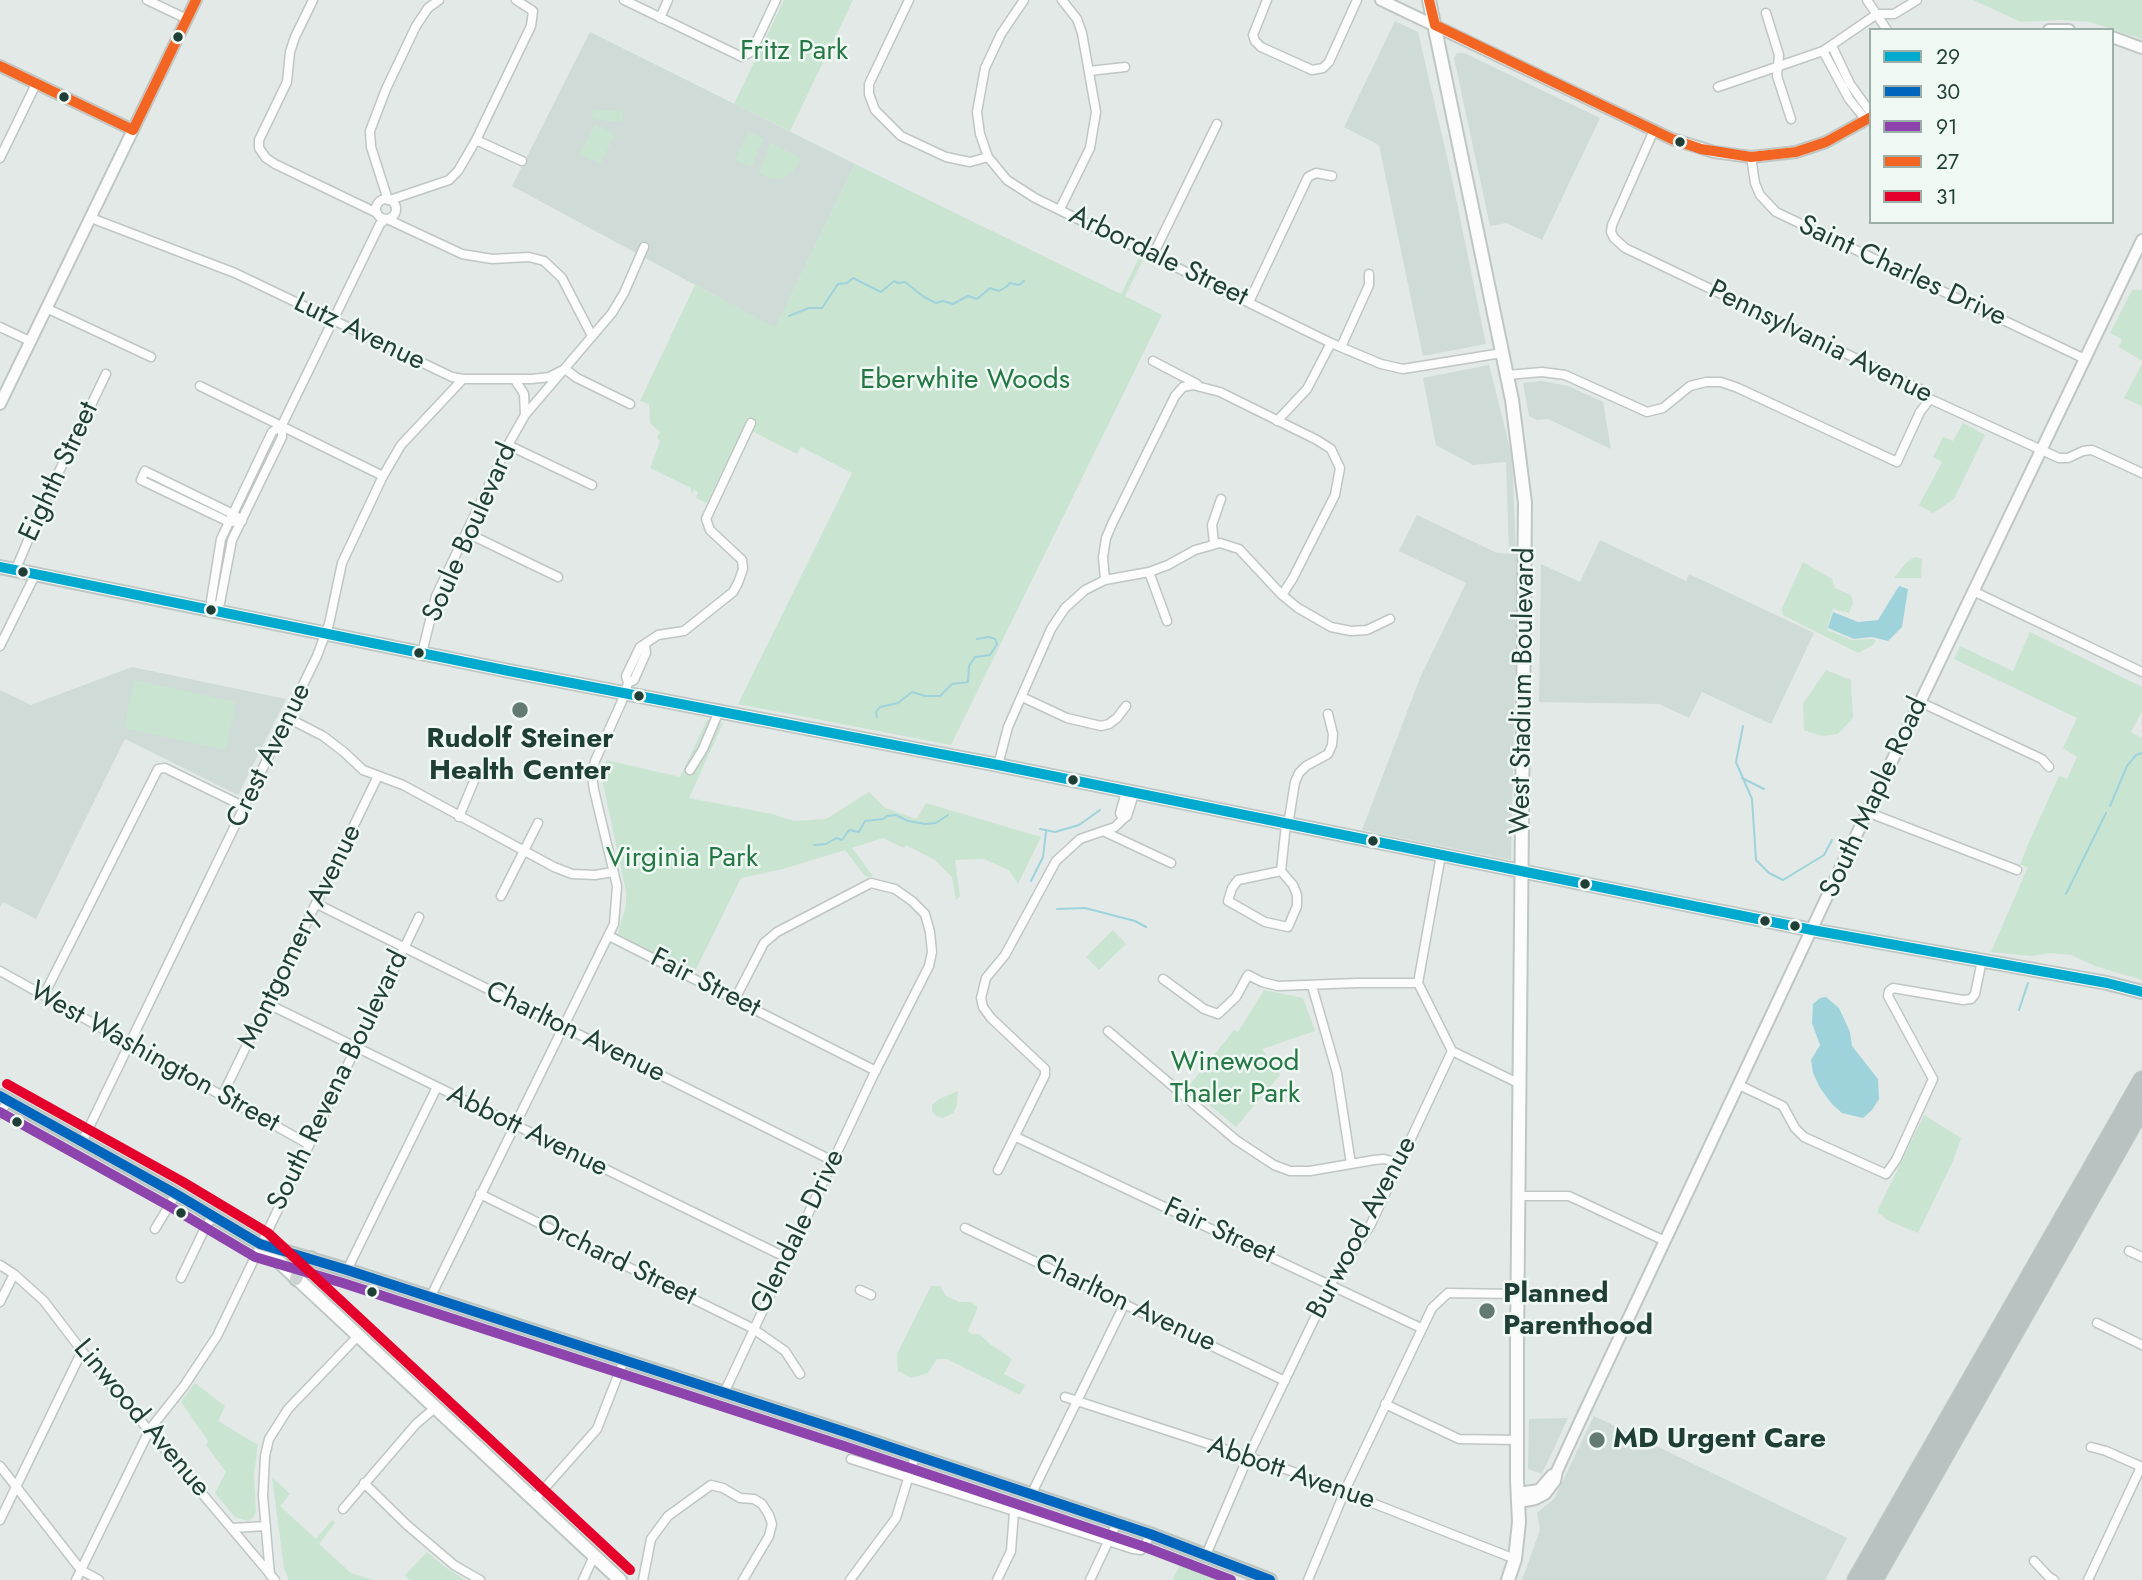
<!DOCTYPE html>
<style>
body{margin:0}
#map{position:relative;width:2142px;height:1580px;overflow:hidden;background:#e2e9e6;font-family:Jost,sans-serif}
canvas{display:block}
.legend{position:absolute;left:1869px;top:28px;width:245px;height:196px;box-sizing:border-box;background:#f0f8f4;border:2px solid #9caea8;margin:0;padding:9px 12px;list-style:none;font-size:21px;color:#1f3e35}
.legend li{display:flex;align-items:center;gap:14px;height:35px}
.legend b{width:35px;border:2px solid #9caea8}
</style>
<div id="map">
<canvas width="2142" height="1580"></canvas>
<ul class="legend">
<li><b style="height:9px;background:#00a9ce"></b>29</li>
<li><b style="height:9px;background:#0065bd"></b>30</li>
<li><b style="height:9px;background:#8e44ad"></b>91</li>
<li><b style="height:9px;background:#f26522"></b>27</li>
<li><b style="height:9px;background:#e4002b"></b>31</li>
</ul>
</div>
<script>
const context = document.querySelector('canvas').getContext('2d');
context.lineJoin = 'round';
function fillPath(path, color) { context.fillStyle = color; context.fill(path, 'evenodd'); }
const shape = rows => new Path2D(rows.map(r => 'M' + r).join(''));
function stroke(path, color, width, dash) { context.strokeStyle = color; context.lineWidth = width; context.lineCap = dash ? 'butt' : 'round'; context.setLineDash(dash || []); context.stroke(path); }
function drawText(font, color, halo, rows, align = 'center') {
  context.font = font + ' Jost,sans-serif'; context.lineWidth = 5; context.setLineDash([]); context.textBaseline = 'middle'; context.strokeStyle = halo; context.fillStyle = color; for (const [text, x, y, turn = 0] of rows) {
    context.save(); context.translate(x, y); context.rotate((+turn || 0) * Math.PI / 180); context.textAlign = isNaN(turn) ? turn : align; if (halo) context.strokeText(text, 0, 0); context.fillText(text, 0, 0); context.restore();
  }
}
const built = shape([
 [1395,21,1418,32,1452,179,1486,344,1423,356,1379,145,1344,127],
 [590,32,855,164,775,328,512,186],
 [1457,53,1464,53,1600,118,1542,240,1506,223,1490,226,1454,58],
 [1489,365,1512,457,1517,574,1511,860,1362,830,1420,678,1466,583,1399,551,1417,515,1497,553,1509,554,1506,462,1473,465,1436,445,1423,378],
 [1542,381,1568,386,1603,402,1611,449,1548,419,1537,420,1529,416,1523,383],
 [1600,540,1686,581,1689,574,1814,633,1771,724,1702,692,1689,718,1659,704,1539,702,1541,564,1580,582],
 [132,667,286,699,238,795,125,739,36,919,3,902,0,907,0,690,31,705],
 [1594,1416,1847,1538,1825,1580,1522,1580,1540,1530,1537,1513,1554,1499],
 [1568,1418,1542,1474,1528,1469,1529,1419]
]);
const green = shape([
 [784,0,853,0,790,131,734,104],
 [1973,0,2142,0,2142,39,2090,22,2060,20,2021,22],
 [593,109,623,112,622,122,592,119],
 [595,124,615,134,600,164,580,154],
 [748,131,764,139,751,167,735,160],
 [770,143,801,158,794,171,783,179,771,179,759,173],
 [855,164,1121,294,1139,258,1143,260,1125,296,1162,315,951,745,738,704,852,473,801,447,797,454,744,427,707,503,696,498,698,492,694,490,691,494,691,488,650,468,660,441,657,438,660,432,650,423,649,404,640,401,695,285,775,327],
 [2132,290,2142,290,2142,361,2119,347,2122,339,2110,333],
 [2142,364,2142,406,2124,398],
 [1963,423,1985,435,1954,499,1933,513,1919,505,1942,462,1933,457,1943,437,1953,441],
 [1915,557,1922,559,1921,578,1894,578,1907,562],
 [1803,562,1832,579,1835,588,1851,595,1853,603,1849,613,1833,609,1827,630,1852,640,1873,639,1876,641,1873,645,1858,653,1783,615,1782,608],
 [2030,632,2142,687,2142,711,2131,732,2142,738,2142,980,2095,966,2071,955,2050,953,2032,956,1991,952,2028,867,2020,865,2029,842,2059,776,2067,779,2077,757,2063,748,2077,718,1954,659,1960,646,2013,671],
 [1826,670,1851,680,1853,718,1838,734,1822,736,1804,730,1803,704],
 [134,680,236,702,226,750,124,728],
 [707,720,723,723,689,798,772,814,794,821,826,819,869,792,885,808,917,819,926,803,1041,837,1018,884,1009,870,984,859,955,860,960,896,956,900,952,877,935,860,906,845,904,848,883,838,852,848,873,876,866,877,845,850,783,869,741,878,694,973,617,935,626,906,626,891,602,779,606,760,680,777],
 [1113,930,1126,944,1099,970,1086,957],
 [1264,990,1303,998,1315,1031,1262,1049,1280,1075,1236,1127,1188,1087,1234,1030,1238,1032],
 [958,1091,957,1105,953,1113,943,1118,936,1116,932,1111,932,1105,939,1099],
 [1924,1115,1961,1138,1953,1161,1918,1233,1889,1221,1877,1212],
 [931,1286,940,1286,946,1296,959,1302,971,1302,978,1307,968,1331,972,1334,979,1334,990,1344,1012,1359,1004,1374,1025,1385,1020,1395,947,1359,937,1359,928,1373,911,1378,898,1371,897,1354],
 [195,1383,225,1406,218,1421,258,1445,254,1474,256,1512,253,1518,248,1521,235,1517,215,1493,226,1472,206,1445,208,1441,181,1402],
 [272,1477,290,1494,280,1506,316,1539,332,1520,335,1523,319,1544,351,1573,373,1580,289,1580,284,1568],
 [427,1552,445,1567,465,1580,410,1580,405,1575],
 [1181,1562,1207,1571,1229,1580,1173,1580]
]);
const water = shape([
 [1899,586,1908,589,1902,627,1888,641,1872,637,1854,639,1828,628,1833,612,1858,622,1878,620],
 [1826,997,1839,1008,1850,1032,1852,1046,1878,1079,1879,1099,1872,1110,1863,1118,1842,1113,1832,1104,1820,1088,1813,1073,1811,1060,1820,1045,1812,1023,1813,1004,1820,998]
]);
const stream = shape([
 [789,316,809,308,822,308,838,284,847,283,853,278,881,292,894,281,898,283,905,282,924,297,936,303,943,301,953,304,968,296,977,299,990,288,999,291,1006,287,1010,283,1019,285,1024,281],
 [877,717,876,712,880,707,898,703,912,692,925,696,940,696,952,684,968,682,969,666,975,657,990,655,997,644,995,639,989,637,977,639],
 [1743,726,1736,762,1752,799,1756,860,1769,873,1783,880,1824,855,1832,840],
 [1742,778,1764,789],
 [2110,806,2127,766,2136,755,2142,753],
 [1040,829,1055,832,1079,825,1100,810],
 [814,845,826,844,836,838,842,840,849,830,859,832,865,821,883,819,887,816,896,815,908,821,925,824,936,823,948,815],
 [1031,881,1043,857,1046,832],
 [2066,894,2106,813],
 [1057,909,1085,908,1135,921,1146,927],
 [2019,1010,2028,983]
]);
const minor = shape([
 [147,0,187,19],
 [313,0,295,37,290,52,287,82,259,140,259,148,266,158,275,164,377,213],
 [624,0,742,57,752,51,776,0],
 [909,0,869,84,869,94,875,110,901,136,946,157,970,162,988,157],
 [1024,0,1001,34,985,68,977,112,980,134,988,157,1007,180,1035,198,1331,343,1381,364,1403,369,1502,353],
 [1267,0,1253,35,1255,41,1261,47,1312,70,1323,68,1329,62,1357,0],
 [1867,0,1887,30],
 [1766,13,1779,55,1777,76,1791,119],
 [660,18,668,0],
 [1832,46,1850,84,1871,113],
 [1823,51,1849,99,1866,120],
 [1089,71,1125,67],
 [1718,87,1823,51,1877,14,1894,14,1917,0],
 [1654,130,1612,225,1611,232,1614,238,1625,248,1920,389,1930,399,2059,458,2068,458,2083,451,2092,450,2142,473],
 [476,140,522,161],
 [1751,157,1755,183,1760,195,1776,212,2085,359],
 [0,158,36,84],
 '376 209a10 10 0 1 1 20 0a10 10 0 1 1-20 0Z',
 [388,200,371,147,370,131,386,89,416,26,428,8,439,0],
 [390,200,449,180,458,171,476,140,531,26,533,11,516,0],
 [1060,209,1090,148,1096,112,1082,33,1077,19,1062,0],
 [91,218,235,273,452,377,463,379,532,379,549,377,565,369,577,378,630,404],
 [387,219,462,254,492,259,529,257,544,261,562,278,592,336],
 [1153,255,1217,124],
 [1249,302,1308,177,1316,173,1332,176],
 [46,308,151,357],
 [0,327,30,341],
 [1341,347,1369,285,1369,274],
 [1153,361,1197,384],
 [1507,375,1542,372,1565,375,1647,412,1663,408,1690,386,1706,382,1721,382,1738,388,1897,462,1920,412,1930,399],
 [200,386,383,476],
 [525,415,612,313,624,293,644,247],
 [1277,421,1307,389,1331,343],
 [508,445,592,485],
 [145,471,233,514,242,521,229,522,141,480,145,471],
 [467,533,558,577],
 [1214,543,1212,525,1221,499],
 [15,571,43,505,106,374],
 [1149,572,1167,621],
 [1105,580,1103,557,1106,538,1112,524,1175,396,1183,387,1193,385,1220,392,1317,440,1331,449,1340,468,1335,495,1293,578,1282,595],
 [1973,591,2142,672],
 [214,610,220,603,232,540,282,437,282,425,380,224,386,219],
 [214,610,211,601,221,539,272,432,282,425],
 [0,646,35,575],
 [422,653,436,596,508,445,525,415,524,394,515,380],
 [628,683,634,680,646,653,645,644],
 [1022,697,1067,718,1101,726,1109,724,1117,718,1126,706],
 [1920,702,2042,759,2049,767],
 [288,718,323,736,344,752,363,770,403,785,554,867,572,874,595,875,613,872],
 [998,765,1008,727,1051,629,1065,608,1085,590,1105,580,1149,572,1168,565,1195,550,1220,543,1239,549,1282,595,1298,608,1331,627,1351,631,1367,630,1390,619],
 [690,770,703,749,719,711],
 [1126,792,1120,813,1123,819,1127,816,1134,794],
 [1867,812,2017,870],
 [459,817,474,781],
 [1288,825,1295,782,1299,773,1306,766,1328,754,1332,745,1333,734,1328,714],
 [1105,832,1171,863],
 [1281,871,1238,880,1232,888,1228,901,1265,922,1288,927,1297,906,1297,895,1293,885,1281,871,1286,824],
 [501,896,538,823],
 [317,904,833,1161],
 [609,936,876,1071],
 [0,971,308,1144],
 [1163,979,1204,1009,1218,1014,1236,997,1248,975,1262,982,1278,986,1357,983,1418,983],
 [1312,986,1337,1073,1351,1164],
 [44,995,158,769,165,768,245,807],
 [268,1004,787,1258],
 [1108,1031,1236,1140,1274,1165,1290,1171,1310,1171,1374,1160,1384,1159,1399,1163],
 [1452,1051,1518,1083],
 [1739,1085,1783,1106,1795,1128,1804,1137,1886,1174,1896,1160,1933,1079,1888,996,1889,991,1893,988,1963,1000,1971,999,1975,994,1982,960],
 [222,1096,378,776],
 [0,1114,8,1100],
 [1016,1137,1421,1328],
 [82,1142,317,656,329,624,342,563,383,476,401,445,463,379],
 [998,1170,1045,1075,1045,1069,991,1018,983,1007,981,998,986,978,1005,955,1056,861,1080,839,1115,827,1123,819],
 [480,1194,752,1328,785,1351,800,1374],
 [1518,1196,1569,1196,1665,1241],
 [965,1228,1285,1381],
 [155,1229,176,1194],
 [2129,1251,2142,1257],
 [0,1265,14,1274,44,1301,82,1351,275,1580],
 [347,1270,437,1087],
 [181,1278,207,1224,214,1217],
 [860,1290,871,1295],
 [430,1298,614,924,617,886,594,790,592,776,595,761,622,701,628,683,626,676,640,647,658,635,684,631,733,592,738,583,743,569,742,560,710,530,706,519,751,423],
 [0,1302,14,1274],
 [2097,1323,2142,1345],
 [724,1393,873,1076,929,966,932,952,930,932,925,914,912,901,895,889,871,883,777,932,764,943,735,999],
 [1065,1397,1291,1471,1515,1559],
 [1385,1404,1459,1439,1517,1440],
 [2091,1447,2106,1451,2142,1467],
 [851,1459,1133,1549,1141,1550,1145,1546,1150,1534],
 [0,1466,81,1570,99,1580],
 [364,1483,407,1525,454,1565,480,1580],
 [1031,1495,1125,1303],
 [535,1499,597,1429,624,1360],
 [343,1509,416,1424,436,1407],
 [0,1520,82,1351],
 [232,1528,266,1526],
 [1206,1555,1248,1457,1333,1280,1370,1226,1452,1051,1418,983,1441,855],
 [2034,1561,2049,1577,2054,1580],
 [270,1575,263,1496,265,1456,269,1439,288,1409,358,1336],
 [76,1580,150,1429,184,1386,217,1336,419,917],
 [583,1580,594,1556],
 [643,1580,651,1539,668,1516,711,1485,723,1488,740,1498,754,1499,762,1504,769,1515,772,1524,769,1536,743,1580],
 [850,1580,896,1518,915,1456],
 [997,1580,1011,1551,1014,1512],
 [1090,1580,1117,1523],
 [1308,1580,1347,1486,1432,1308,1448,1293,1517,1294],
 [2088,1580,2141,1467]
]);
const tertiary = shape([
 [1381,0,1672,139,1714,152,1751,157,1796,152,1826,142,1871,117],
 [2049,30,2069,30],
 [2112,37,2142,48],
 [0,66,133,130],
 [0,404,196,0],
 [1518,1493,1539,1490,1552,1475],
 [1519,1502,1535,1499,1545,1494,1555,1481,1557,1471,1581,1419,1840,869,2142,240]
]);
const secondary = shape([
 [1429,0,1512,400,1525,503,1517,1343,1517,1480,1519,1522,1515,1559,1508,1580],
 [0,567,509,671,998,765,1812,930,2107,983,2142,992],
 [260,1244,620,1580]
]);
const primary = shape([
 [0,1096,176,1194,260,1244,347,1270,848,1433,1150,1534,1270,1580],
 [296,1279,301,1266,311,1258]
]);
const motorway = shape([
 [1856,1580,2142,1080],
 [1874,1580,2142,1108]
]);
const bus1 = shape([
 [0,567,509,671,998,765,1812,930,2107,983,2142,992]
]);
const bus2 = shape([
 [0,1096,176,1194,260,1244,347,1270,848,1433,1150,1534,1270,1580]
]);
const bus3 = shape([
 [0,1112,169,1206,255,1257,343,1283,844,1446,1145,1547,1231,1580]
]);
const bus4 = shape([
 [1429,0,1435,25,1672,139,1701,149,1751,157,1796,152,1826,142,1871,117],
 [0,66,133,130,196,0]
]);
const bus5 = shape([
 [7,1084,183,1182,268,1233,630,1570]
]);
const markers = [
 [178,37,6,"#1f3e35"],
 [64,97,6,"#1f3e35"],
 [1680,142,6,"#1f3e35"],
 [23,572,6,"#1f3e35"],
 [211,610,6,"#1f3e35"],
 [419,653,6,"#1f3e35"],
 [639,696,6,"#1f3e35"],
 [520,710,9,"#637a73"],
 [1073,780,6,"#1f3e35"],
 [1373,841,6,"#1f3e35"],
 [1585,884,6,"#1f3e35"],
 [1765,921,6,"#1f3e35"],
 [1795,926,6,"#1f3e35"],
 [17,1122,6,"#1f3e35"],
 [181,1213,6,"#1f3e35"],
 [372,1292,6,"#1f3e35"],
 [1487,1311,9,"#637a73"],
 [1597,1440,9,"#637a73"]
];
const parkNames = [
 ["Fritz Park",794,52],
 ["Eberwhite Woods",965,381],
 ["Virginia Park",682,859],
 ["Winewood",1235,1063],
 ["Thaler Park",1235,1095]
];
const streetNames = [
 ["Arbordale Street",1158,257,26],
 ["Saint Charles Drive",1902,272,25],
 ["Lutz Avenue",359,333,26],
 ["Pennsylvania Avenue",1820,343,26],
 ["Eighth Street",60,472,-65],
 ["Soule Boulevard",471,533,-66],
 ["West Stadium Boulevard",1524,691,-89],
 ["Crest Avenue",270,756,-64],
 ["South Maple Road",1875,798,-65],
 ["Montgomery Avenue",301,937,-64],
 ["Fair Street",705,984,27],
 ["Charlton Avenue",575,1033,26],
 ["West Washington Street",154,1058,29],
 ["South Revena Boulevard",339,1081,-64],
 ["Abbott Avenue",527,1132,26],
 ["Burwood Avenue",1363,1228,-62],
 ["Glendale Drive",799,1232,-64],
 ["Fair Street",1219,1232,25],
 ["Orchard Street",616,1261,26],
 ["Charlton Avenue",1125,1304,25],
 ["Linwood Avenue",141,1419,50],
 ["Abbott Avenue",1291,1474,19]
];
const poiNames = [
 ["Rudolf Steiner",520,740,"center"],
 ["Health Center",520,772,"center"],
 ["Planned",1503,1295],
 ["Parenthood",1503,1327],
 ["MD Urgent Care",1613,1440]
];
fillPath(built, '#cfdbd6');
fillPath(green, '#cae4d2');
fillPath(water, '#9ed3dc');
stroke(stream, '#9ed3dc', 2);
stroke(minor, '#bfc6c3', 11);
stroke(tertiary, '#bfc6c3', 14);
stroke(secondary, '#bec7c3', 16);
stroke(primary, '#bbc5c2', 16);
stroke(motorway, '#bbc5c2', 19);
stroke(minor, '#fbfcfb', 8);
stroke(tertiary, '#fbfcfb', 10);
stroke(secondary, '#fbfcfb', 12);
stroke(primary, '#ccd5d2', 12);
stroke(motorway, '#b9c2c0', 16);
stroke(bus1, '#00a9ce', 10);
stroke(bus2, '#0065bd', 10);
stroke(bus3, '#8e44ad', 10);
stroke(bus4, '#f26522', 10);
stroke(bus5, '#e4002b', 10);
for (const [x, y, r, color] of markers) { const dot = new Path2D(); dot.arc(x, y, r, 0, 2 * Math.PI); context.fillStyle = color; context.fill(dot); stroke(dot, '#f0f8f4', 2.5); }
drawText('28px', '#257845', '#f0f8f4', parkNames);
drawText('28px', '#1f3e35', '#f0f8f4', streetNames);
drawText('bold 28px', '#1f3e35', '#f0f8f4', poiNames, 'left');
</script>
